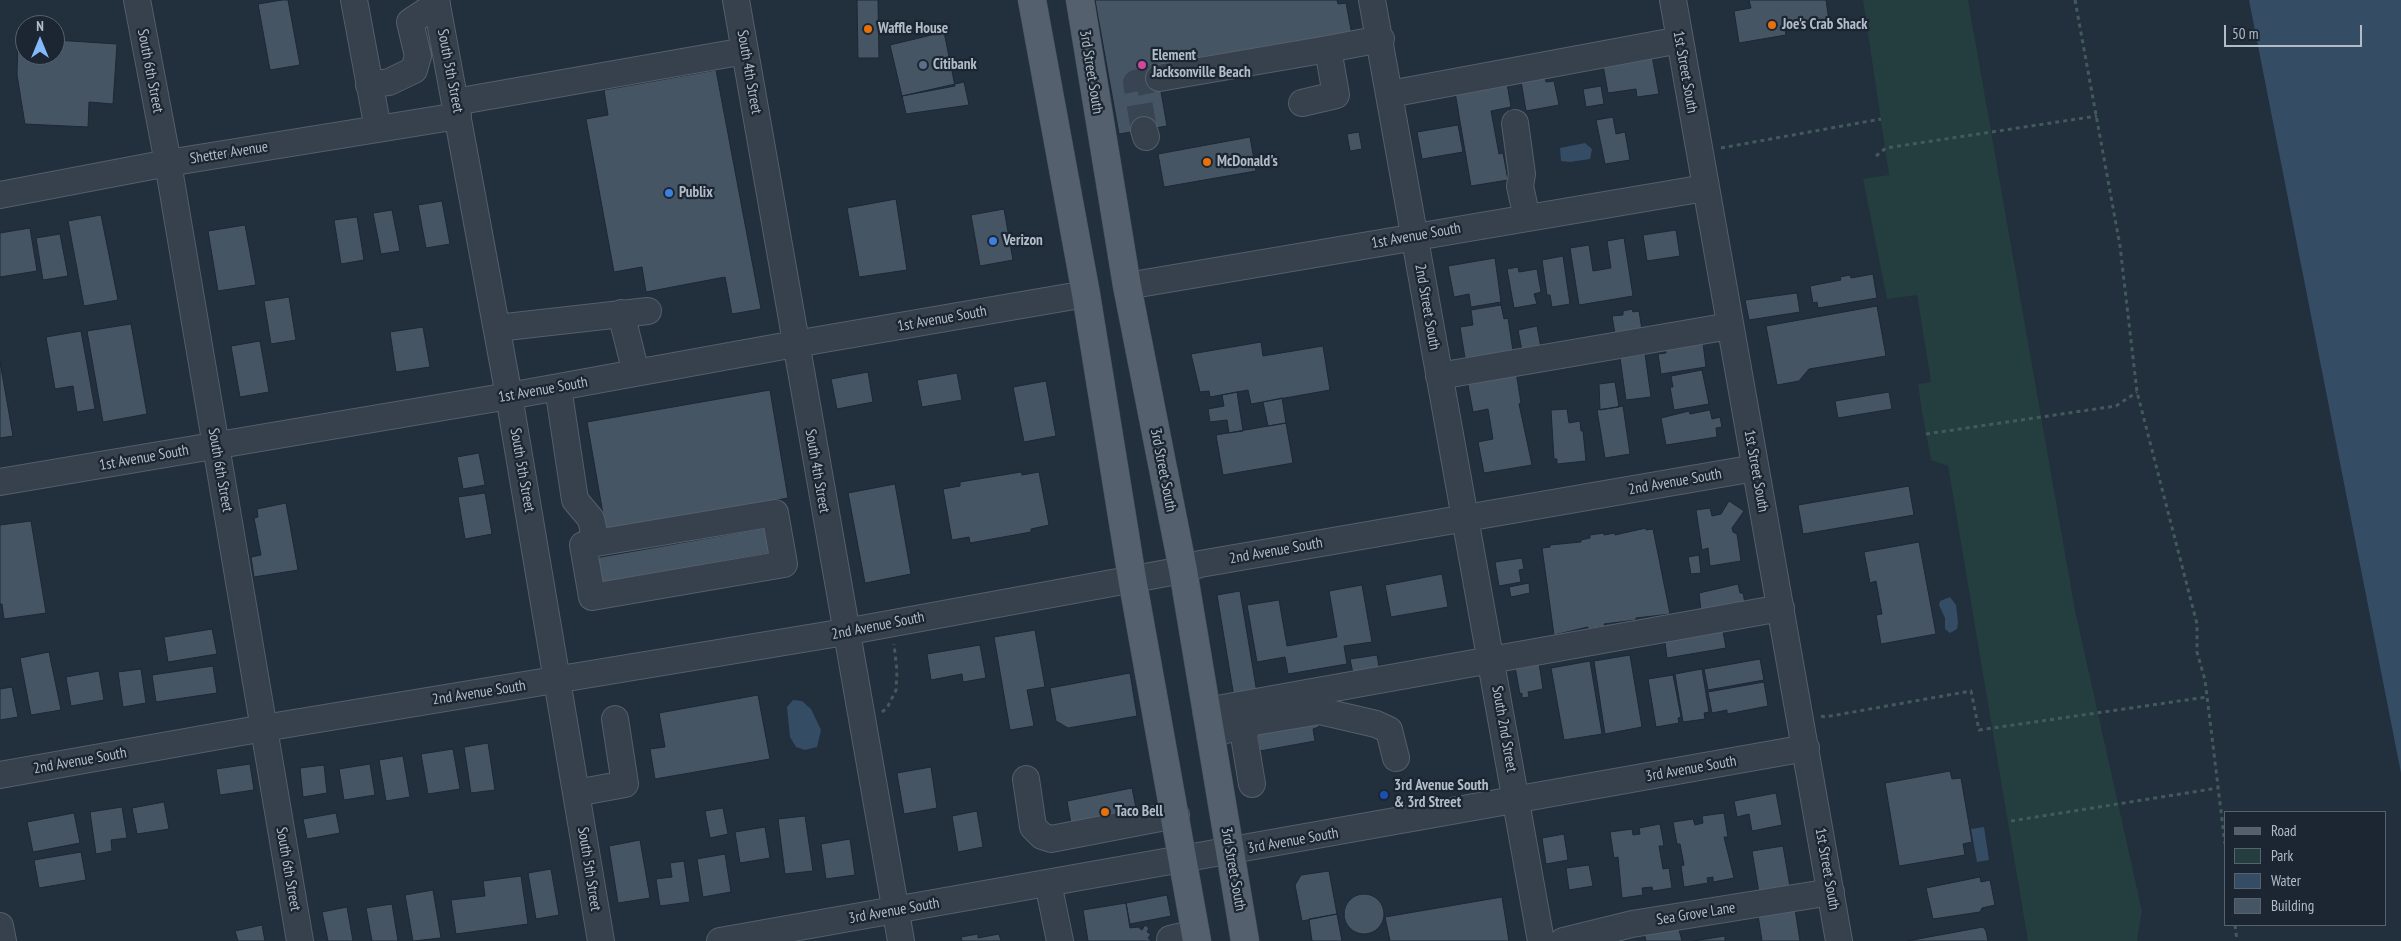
<!DOCTYPE html>
<style>
body{margin:0}
#map{position:relative;width:2401px;height:941px;overflow:hidden;background:#222f3d;font-family:"PT Sans Narrow",sans-serif}
canvas{display:block}
.legend{position:absolute;left:2224px;top:811px;width:162px;height:115px;box-sizing:border-box;background:#1b2632;border:1px solid #57626e;margin:0;padding:6px 9px;list-style:none;font-size:15px;color:#b2bcc9}
.legend li{display:flex;align-items:center;gap:10px;height:25px}
.legend b{width:25px;border:1px solid #57626e}
.north{position:absolute;left:15px;top:15px;width:50px;height:50px;box-sizing:border-box;background:#1b2632;border:1px solid #57626e;border-radius:50%;rotate:0deg;font-size:14px;font-weight:700;line-height:20px;text-align:center;color:#b2bcc9}
.north::after{content:'';display:block;margin:auto;width:18px;height:22px;background:#84bafb;clip-path:polygon(50% 0,100% 100%,50% 72%,0 100%)}
.scale{position:absolute;left:2224px;top:25px;width:138px;height:22px;box-sizing:border-box;border:2px solid #b2bcc9;border-top:0;padding-left:6px;font-size:15px;line-height:18px;white-space:nowrap;color:#b2bcc9;-webkit-text-stroke:4px #1b2632;paint-order:stroke}
</style>
<div id="map">
<canvas width="2401" height="941"></canvas>
<ul class="legend">
<li><b style="height:6px;background:#54606d"></b>Road</li>
<li><b style="height:14px;background:#243d3e"></b>Park</li>
<li><b style="height:14px;background:#354c65"></b>Water</li>
<li><b style="height:14px;background:#465564"></b>Building</li>
</ul>
<div class="north">N</div>
<div class="scale">50 m</div>
</div>
<script>
const context = document.querySelector('canvas').getContext('2d');
context.lineJoin = 'round';
function fillPath(path, color) { context.fillStyle = color; context.fill(path, 'evenodd'); }
const shape = rows => new Path2D(rows.map(r => 'M' + r).join(''));
function stroke(path, color, width, dash) { context.strokeStyle = color; context.lineWidth = width; context.lineCap = dash ? 'butt' : 'round'; context.setLineDash(dash || []); context.stroke(path); }
function drawText(font, color, halo, rows, align = 'center') {
  context.font = font + ' "PT Sans Narrow",sans-serif'; context.lineWidth = 4.5; context.setLineDash([]); context.textBaseline = 'middle'; context.strokeStyle = halo; context.fillStyle = color; for (const [text, x, y, turn = 0] of rows) {
    context.save(); context.translate(x, y); context.rotate((+turn || 0) * Math.PI / 180); context.textAlign = isNaN(turn) ? turn : align; if (halo) context.strokeText(text, 0, 0); context.fillText(text, 0, 0); context.restore();
  }
}
const green = shape([
 [1863,0,1968,0,2075,610,2142,911,2137,941,2028,941,1948,466,1931,460,1922,412,1918,384,1931,382,1917,295,1887,299,1863,179,1889,175]
]);
const water = shape([
 [2249,0,2401,0,2401,773],
 [1585,143,1592,149,1590,159,1570,162,1561,161,1560,148],
 [1950,597,1956,605,1958,622,1957,629,1950,633,1945,629,1945,618,1939,605,1940,601],
 [793,700,802,701,811,709,821,730,817,747,805,750,796,747,790,737,787,707],
 [1984,827,1989,860,1977,862,1971,829]
]);
const building = shape([
 [282,0,288,0,300,65,270,70,258,4,282,0],
 [857,0,878,0,879,58,858,58,857,0],
 [1095,0,1337,0,1338,4,1346,3,1352,35,1157,69,1167,126,1119,134,1095,0],
 [1749,0,1826,0,1829,21,1785,29,1786,35,1739,43,1734,11,1751,8,1749,0],
 [944,32,955,86,902,96,890,45,944,32],
 [18,37,25,37,25,55,55,55,55,40,117,44,113,104,89,102,88,127,25,124,17,75,18,37],
 [1652,56,1659,94,1637,97,1636,89,1608,93,1603,65,1652,56],
 [716,70,761,309,732,314,725,277,646,292,642,267,614,272,586,119,608,115,604,90,716,70],
 [1545,77,1546,82,1554,81,1559,105,1526,111,1521,81,1545,77],
 [964,82,969,105,906,114,902,96,964,82],
 [1507,83,1511,107,1491,111,1499,154,1503,153,1508,180,1471,186,1455,92,1507,83],
 [1601,86,1604,104,1586,107,1583,89,1601,86],
 [1613,117,1616,134,1625,132,1630,160,1605,164,1596,120,1613,117],
 [1458,125,1463,152,1422,159,1417,132,1458,125],
 [1359,132,1362,149,1350,151,1347,134,1359,132],
 [1250,137,1256,171,1164,187,1158,154,1250,137],
 [896,199,907,270,859,277,847,208,896,199],
 [442,201,450,244,426,248,418,205,442,201],
 [1004,209,1013,260,980,266,971,215,1004,209],
 [392,210,400,251,381,254,373,213,392,210],
 [101,215,118,300,84,306,68,221,101,215],
 [357,217,364,260,341,264,334,220,357,217],
 [245,225,256,285,218,291,208,231,245,225],
 [30,228,37,271,0,277,0,233,30,228],
 [1676,230,1680,256,1647,261,1643,235,1676,230],
 [60,234,68,276,43,280,36,238,60,234],
 [1624,238,1633,296,1579,305,1570,248,1589,245,1593,271,1611,268,1607,241,1624,238],
 [1563,256,1570,304,1552,307,1550,295,1547,295,1542,260,1563,256],
 [1495,258,1501,302,1471,307,1469,294,1454,297,1448,266,1495,258],
 [1518,267,1519,272,1537,269,1541,292,1534,294,1537,304,1514,308,1507,269,1518,267],
 [1873,274,1877,298,1818,308,1817,302,1813,303,1810,286,1841,280,1840,277,1850,275,1851,278,1873,274],
 [1797,293,1800,312,1749,320,1745,300,1797,293],
 [289,297,296,340,271,344,264,301,289,297],
 [1501,305,1504,319,1508,318,1513,351,1465,358,1460,327,1473,325,1471,310,1501,305],
 [1877,306,1886,356,1809,369,1799,381,1777,385,1766,326,1877,306],
 [1632,309,1633,312,1639,311,1642,330,1615,334,1612,316,1623,315,1623,311,1632,309],
 [131,324,147,414,103,422,87,331,131,324],
 [1537,326,1541,348,1522,351,1518,330,1537,326],
 [423,327,430,367,396,372,390,332,423,327],
 [81,331,95,409,77,412,73,386,55,389,46,337,81,331],
 [260,341,269,392,240,397,231,346,260,341],
 [1261,342,1263,356,1323,346,1330,390,1251,404,1248,390,1210,397,1209,391,1200,392,1191,354,1261,342],
 [1703,343,1706,367,1661,374,1658,354,1666,353,1665,348,1703,343],
 [1645,354,1651,397,1626,400,1620,358,1645,354],
 [0,362,13,436,0,438,0,362],
 [1702,370,1709,404,1674,410,1670,387,1673,387,1671,376,1702,370],
 [868,372,873,402,837,409,831,379,868,372],
 [1516,372,1521,403,1519,404,1532,465,1484,473,1478,442,1493,439,1488,409,1473,412,1467,380,1516,372],
 [957,373,962,400,922,407,917,380,957,373],
 [1046,381,1056,436,1024,442,1013,387,1046,381],
 [1615,382,1619,407,1600,410,1599,384,1615,382],
 [770,390,788,498,606,531,587,422,770,390],
 [1237,392,1243,431,1229,433,1227,420,1210,422,1208,409,1224,406,1222,395,1237,392],
 [1889,392,1892,409,1838,418,1835,401,1889,392],
 [1282,398,1286,423,1268,426,1263,402,1282,398],
 [1623,406,1630,454,1605,458,1597,410,1623,406],
 [1567,409,1569,423,1580,421,1581,431,1583,431,1586,461,1557,464,1557,459,1554,459,1551,410,1567,409],
 [1710,410,1712,419,1720,417,1722,427,1716,428,1717,437,1666,445,1661,418,1689,411,1690,414,1710,410],
 [1286,423,1293,463,1223,475,1216,435,1286,423],
 [479,453,485,485,463,489,457,457,479,453],
 [1021,472,1022,475,1039,472,1049,525,1031,529,1031,532,970,543,969,537,952,540,943,489,960,486,960,482,1021,472],
 [895,484,911,574,865,583,848,493,895,484],
 [1909,486,1914,515,1803,534,1798,505,1909,486],
 [485,493,492,534,465,539,458,497,485,493],
 [1729,501,1744,511,1732,528,1733,532,1737,534,1741,561,1710,566,1708,548,1702,550,1696,510,1710,508,1712,516,1721,514,1729,501],
 [286,503,298,570,254,577,251,557,261,555,254,518,258,517,257,509,286,503],
 [31,521,46,613,4,619,2,604,0,604,0,525,31,521],
 [765,528,769,553,599,583,595,558,765,528],
 [1646,528,1646,530,1653,529,1670,614,1636,618,1636,620,1604,624,1605,626,1588,629,1588,627,1554,635,1542,548,1550,547,1550,545,1581,542,1581,540,1590,538,1590,535,1604,533,1604,535,1615,533,1615,535,1646,528],
 [1919,542,1936,634,1881,644,1876,615,1882,614,1876,581,1870,583,1864,552,1919,542],
 [1699,555,1701,573,1691,574,1688,557,1699,555],
 [1522,558,1524,569,1519,570,1521,582,1499,586,1495,562,1522,558],
 [1442,574,1448,607,1391,617,1385,585,1442,574],
 [1529,583,1530,593,1511,597,1509,587,1529,583],
 [1738,584,1740,593,1743,593,1745,603,1701,611,1699,593,1738,584],
 [1362,585,1372,642,1344,646,1347,664,1288,674,1285,657,1257,662,1247,605,1279,600,1287,646,1337,637,1329,591,1362,585],
 [1240,591,1258,699,1235,703,1217,595,1240,591],
 [1722,626,1726,648,1667,658,1664,635,1722,626],
 [212,629,217,654,168,662,164,637,212,629],
 [1035,630,1045,687,1027,690,1034,726,1010,730,994,637,1035,630],
 [980,645,986,678,963,682,962,674,931,680,927,654,980,645],
 [49,652,61,710,31,715,20,658,49,652],
 [1377,655,1380,673,1354,678,1350,659,1377,655],
 [1630,655,1642,727,1605,734,1594,661,1630,655],
 [1760,659,1764,680,1708,690,1704,669,1760,659],
 [1590,661,1602,734,1564,740,1551,668,1590,661],
 [1539,663,1543,689,1528,692,1529,697,1522,698,1522,693,1520,694,1515,667,1539,663],
 [213,666,217,693,156,702,152,675,213,666],
 [141,669,146,703,123,707,118,672,141,669],
 [1702,669,1709,712,1704,713,1705,719,1683,722,1675,674,1702,669],
 [99,671,104,700,71,706,66,677,99,671],
 [1130,673,1137,716,1068,728,1056,721,1050,688,1130,673],
 [1673,675,1681,717,1678,718,1679,723,1656,727,1648,679,1673,675],
 [1764,682,1768,706,1727,714,1727,710,1712,713,1708,692,1764,682],
 [12,687,18,717,0,720,0,689,12,687],
 [758,695,770,759,655,779,650,749,665,747,659,713,758,695],
 [1317,716,1319,727,1313,729,1315,741,1260,751,1256,727,1317,716],
 [488,743,495,790,471,793,464,747,488,743],
 [453,749,460,789,428,794,421,754,453,749],
 [403,756,410,797,386,801,379,760,403,756],
 [250,764,254,790,220,795,216,769,250,764],
 [370,764,375,795,344,800,339,769,370,764],
 [324,765,327,793,303,797,300,768,324,765],
 [931,767,937,808,904,814,897,773,931,767],
 [1950,771,1952,779,1961,778,1972,842,1963,844,1965,855,1899,866,1885,783,1950,771],
 [1132,788,1138,818,1072,830,1067,801,1132,788],
 [1776,793,1782,825,1752,831,1749,814,1737,817,1734,801,1776,793],
 [164,802,169,829,137,834,132,808,164,802],
 [122,807,127,838,111,840,112,851,96,854,90,812,122,807],
 [723,808,728,834,710,838,705,811,723,808],
 [977,811,983,847,958,852,952,816,977,811],
 [74,813,80,843,33,852,27,822,74,813],
 [336,813,340,833,307,839,303,819,336,813],
 [1724,813,1728,837,1724,837,1734,878,1713,882,1713,877,1707,878,1708,883,1684,887,1681,866,1684,865,1680,844,1677,844,1673,822,1693,819,1695,825,1703,823,1702,816,1724,813],
 [805,816,813,871,785,874,778,819,805,816],
 [1660,824,1664,846,1659,846,1663,869,1669,868,1672,888,1653,891,1652,887,1642,888,1643,895,1622,898,1618,857,1614,858,1610,832,1632,829,1633,835,1640,834,1639,828,1660,824],
 [765,827,770,858,740,863,735,832,765,827],
 [1564,834,1568,860,1546,864,1542,838,1564,834],
 [850,839,855,875,826,879,821,844,850,839],
 [640,840,650,898,618,903,609,846,640,840],
 [1783,846,1790,887,1759,893,1752,851,1783,846],
 [81,852,86,880,39,888,34,860,81,852],
 [725,854,731,892,703,897,697,859,725,854],
 [684,861,690,902,660,906,656,879,672,877,670,863,684,861],
 [1589,865,1593,886,1569,890,1566,868,1589,865],
 [551,869,559,915,536,919,528,873,551,869],
 [1329,871,1337,914,1302,921,1295,885,1301,875,1329,871],
 [521,876,528,924,456,934,451,900,485,896,483,881,521,876],
 [1980,877,1981,882,1990,880,1995,905,1982,908,1980,912,1933,919,1926,888,1980,877],
 [433,890,441,938,413,941,405,895,433,890],
 '1344 914a20 20 0 1 1 40 0a20 20 0 1 1-40 0Z',
 [1167,895,1171,916,1130,924,1126,903,1167,895],
 [1502,897,1509,941,1390,941,1385,917,1502,897],
 [1126,903,1130,928,1138,927,1142,930,1145,925,1149,928,1147,932,1151,934,1148,938,1152,941,1088,941,1083,910,1126,903],
 [392,904,398,941,372,941,366,908,392,904],
 [347,907,353,941,328,941,322,912,347,907],
 [1795,909,1800,941,1762,941,1758,915,1795,909],
 [1337,914,1342,941,1312,941,1309,919,1337,914],
 [262,925,265,941,238,941,235,931,262,925],
 [1678,926,1682,941,1646,941,1644,933,1678,926],
 [1983,927,1986,931,1988,941,1907,941,1983,927],
 [978,934,978,938,999,934,1001,941,962,941,961,937,978,934],
 [1725,936,1725,941,1693,941,1725,936]
]);
const minorTunnel = shape([
 [1144,130,1136,83,1159,78]
]);
const path = shape([
 [2075,0,2120,246,2137,392,2197,624,2197,652,2205,680,2225,844],
 [1721,148,1881,119],
 [1876,156,1886,148,2097,116],
 [1926,434,2116,406,2137,392],
 [882,712,887,708,896,690,897,671,894,644],
 [1821,716,1825,717,1971,691,1979,730,2207,697],
 [2011,821,2218,788],
 [2235,925,2237,941]
]);
const minor = shape([
 [137,0,168,163,300,941],
 [354,0,378,129],
 [436,0,509,396,601,941],
 [736,0,901,941],
 [1372,0,1541,941],
 [1673,0,1839,941],
 [1159,78,1328,49],
 [369,85,389,82,414,70,418,56,410,22,437,4],
 [1390,94,1680,40],
 [455,102,745,51],
 [1302,103,1336,95,1328,49,1381,39],
 [1515,123,1522,174,1520,186,1527,218],
 [1144,130,1146,137],
 [0,195,168,163,458,116],
 [1127,286,1705,188],
 [621,313,636,373],
 [497,328,648,311],
 [1439,376,1730,326],
 [558,387,575,500,591,519,596,543,775,513,784,564,592,597,583,545,596,543],
 [0,482,509,396,795,344,1086,294],
 [1206,711,1781,608],
 [1248,723,1244,736,1252,784],
 [1210,735,1248,723,1320,711,1376,724,1389,730,1396,758],
 [0,775,264,728,845,632,1183,570,1200,564,1755,468],
 [1026,779,1033,827,1042,836,1051,839,1176,815],
 [576,793,625,784,615,719],
 [1048,883,1060,941],
 [0,926,3,941],
 [720,941,1806,748],
 [1170,941,1170,939,1196,933],
 [1563,941,1632,924,1831,892]
]);
const major = shape([
 [1032,0,1086,294,1132,578,1197,941],
 [1080,0,1127,286,1183,570,1245,941]
]);
const markers = [
 [1772,25,5,"#e8710a"],
 [868,29,5,"#e8710a"],
 [923,65,5,"#5c6f8a"],
 [1142,65,5,"#d1479c"],
 [1207,162,5,"#e8710a"],
 [669,193,5,"#3f7fe0"],
 [993,241,5,"#3f7fe0"],
 [1384,795,5,"#1a4fb4"],
 [1105,812,5,"#e8710a"]
];
const poiNames = [
 ["Joe's Crab Shack",1782,25],
 ["Waffle House",878,29],
 ["Element",1152,56],
 ["Jacksonville Beach",1152,73],
 ["Citibank",933,65],
 ["McDonald's",1217,162],
 ["Publix",679,193],
 ["Verizon",1003,241],
 ["3rd Avenue South",1394,786],
 ["& 3rd Street",1394,803],
 ["Taco Bell",1115,812]
];
const streetNames = [
 ["South 6th Street",150,71,79],
 ["South 5th Street",450,71,79],
 ["South 4th Street",749,72,80],
 ["3rd Street South",1091,72,81],
 ["1st Street South",1685,72,80],
 ["Shetter Avenue",229,153,-9],
 ["1st Avenue South",1416,236,-10],
 ["2nd Street South",1427,307,80],
 ["1st Avenue South",942,319,-10],
 ["1st Avenue South",543,390,-10],
 ["1st Avenue South",144,458,-10],
 ["South 6th Street",220,470,80],
 ["South 5th Street",522,470,80],
 ["3rd Street South",1163,470,79],
 ["South 4th Street",817,471,80],
 ["1st Street South",1756,471,80],
 ["2nd Avenue South",1675,482,-10],
 ["2nd Avenue South",1276,551,-10],
 ["2nd Avenue South",878,626,-11],
 ["2nd Avenue South",479,693,-9],
 ["South 2nd Street",1504,729,80],
 ["2nd Avenue South",80,761,-10],
 ["3rd Avenue South",1691,769,-10],
 ["3rd Avenue South",1293,841,-10],
 ["South 6th Street",288,869,80],
 ["South 5th Street",589,869,81],
 ["3rd Street South",1233,869,80],
 ["1st Street South",1827,869,80],
 ["3rd Avenue South",894,911,-10],
 ["Sea Grove Lane",1696,914,-9]
];
fillPath(green, '#243d3e');
fillPath(water, '#354c65');
fillPath(building, '#465564');
stroke(building, '#1d2834', 1);
stroke(minorTunnel, '#384452', 26, [26, 13]);
stroke(minor, '#545f6b', 28);
stroke(major, '#3f4a56', 29);
stroke(path, '#425a5b', 3, [4, 4]);
stroke(minor, '#36414d', 26);
stroke(major, '#54606d', 28);
for (const [x, y, r, color] of markers) { const dot = new Path2D(); dot.arc(x, y, r, 0, 2 * Math.PI); context.fillStyle = color; context.fill(dot); stroke(dot, '#1b2632', 2); }
drawText('bold 15px', '#b2bcc9', '#1b2632', poiNames, 'left');
drawText('15px', '#b2bcc9', '#1b2632', streetNames);
</script>
